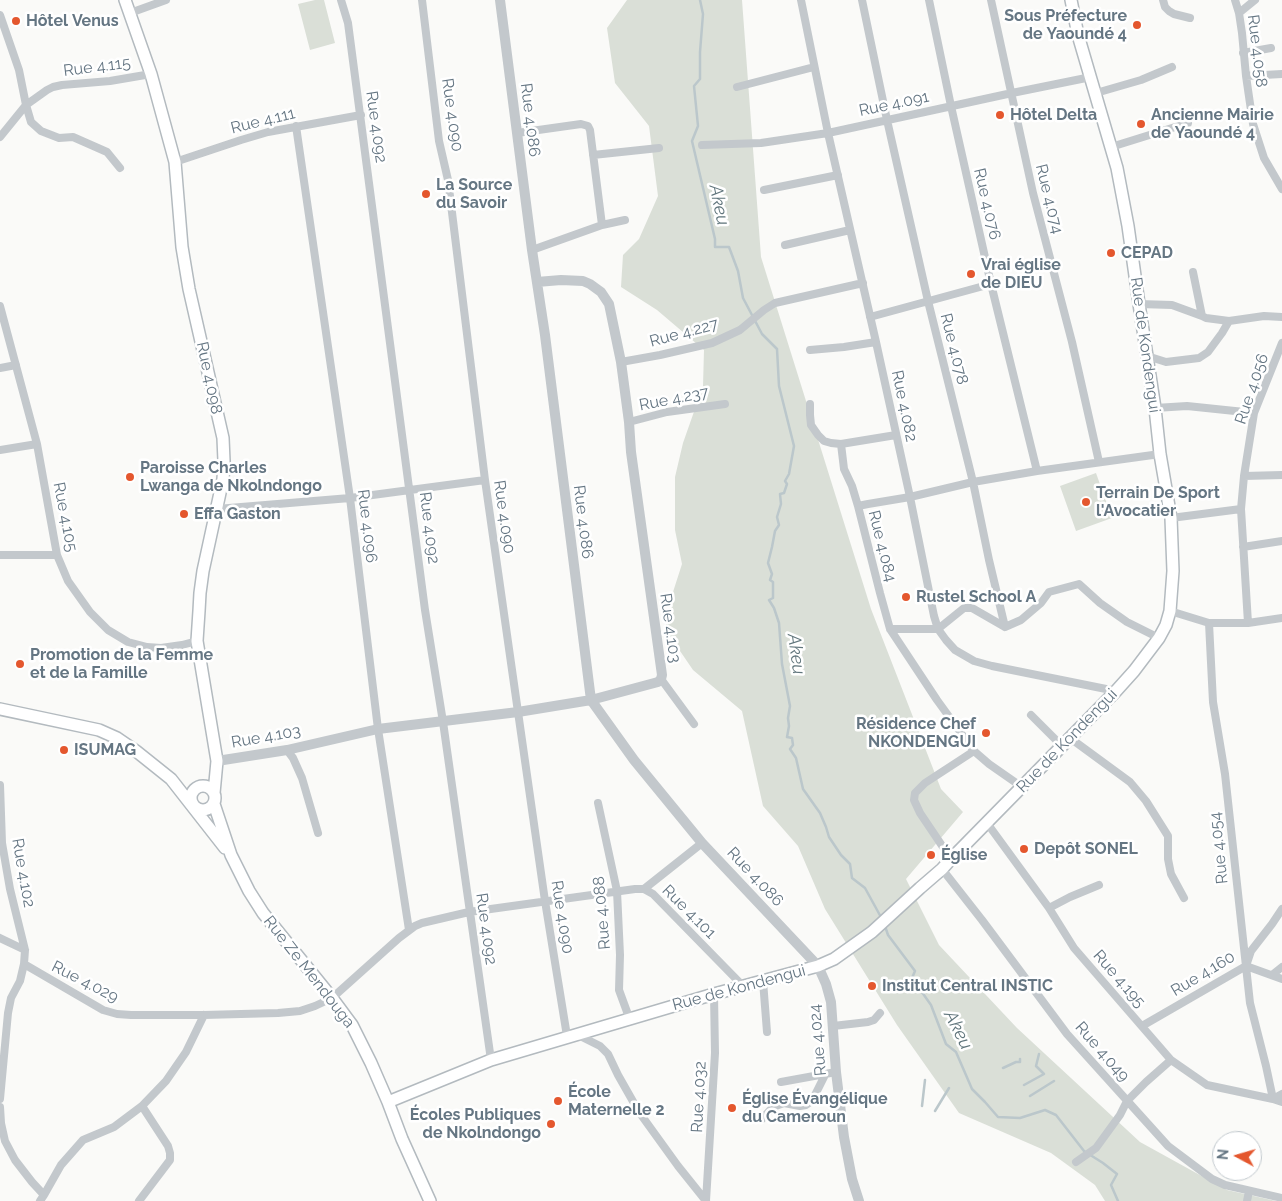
<!DOCTYPE html>
<meta charset="utf-8">
<style>
body{margin:0}
#map{position:relative;width:1282px;height:1201px;overflow:hidden;background:#fafaf8;font-family:Raleway,sans-serif}
canvas{display:block}
.north{position:absolute;left:1212px;top:1131px;width:50px;height:50px;box-sizing:border-box;background:#fff;border:1px solid #c1c8cd;border-radius:50%;rotate:276deg;font-size:14px;font-weight:700;line-height:20px;text-align:center;color:#657683}
.north::after{content:'';display:block;margin:auto;width:18px;height:22px;background:#e4572e;clip-path:polygon(50% 0,100% 100%,50% 72%,0 100%)}
</style>
<div id="map">
<canvas width="1282" height="1201"></canvas>
<div class="north">N</div>
</div>
<script>
const context = document.querySelector('canvas').getContext('2d');
context.lineJoin = 'round';
function fillPath(path, color) { context.fillStyle = color; context.fill(path, 'evenodd'); }
const shape = rows => new Path2D(rows.map(r => 'M' + r).join(''));
function stroke(path, color, width, dash) { context.strokeStyle = color; context.lineWidth = width; context.lineCap = dash ? 'butt' : 'round'; context.setLineDash(dash || []); context.stroke(path); }
function drawText(font, color, halo, rows, align = 'center') {
  context.font = font + ' Raleway,sans-serif'; context.lineWidth = 5; context.setLineDash([]); context.textBaseline = 'middle'; context.strokeStyle = halo; context.fillStyle = color; for (const [text, x, y, turn = 0] of rows) {
    context.save(); context.translate(x, y); context.rotate((+turn || 0) * Math.PI / 180); context.textAlign = isNaN(turn) ? turn : align; if (halo) context.strokeText(text, 0, 0); context.fillText(text, 0, 0); context.restore();
  }
}
const green = shape([
 [315,0,324,0,335,43,310,50,298,4],
 [627,0,742,0,761,257,871,609,941,789,963,812,906,879,939,945,1017,1028,1140,1142,1227,1190,1276,1201,1105,1201,1095,1185,1051,1153,959,1113,897,1025,825,909,798,846,763,806,742,711,693,670,665,629,673,592,682,564,675,530,675,477,683,443,703,386,704,350,657,310,621,287,623,255,639,239,658,196,649,126,615,83,607,28],
 [1096,473,1112,518,1076,531,1060,486]
]);
const stream = shape([
 [700,0,703,14,700,52,700,79,694,86,698,126,692,141,715,239,715,247,729,247,738,271,743,298,762,334,777,349,779,386,794,446,789,474,785,481,787,484,784,493,780,494,781,504,777,517,779,525,775,531,772,547,768,563,772,574,770,580,773,582,773,598,769,600,774,608,779,623,782,664,790,706,788,718,789,726,787,737,792,738,793,745,790,749,796,758,803,789,820,813,826,827,829,837,841,855,850,864,852,878,865,888,882,919],
 [885,926,888,935,915,971,912,978,931,1005,946,1044,956,1052,972,1089,985,1102,998,1117,1020,1118,1045,1110,1056,1115,1084,1151,1103,1163,1117,1174,1111,1185,1118,1201],
 [1003,1068,1016,1062,1020,1062,1020,1059],
 [1024,1085,1044,1074,1036,1066,1039,1054],
 [1030,1096,1054,1081],
 [922,1106,925,1080],
 [935,1111,949,1088]
]);
const minor = shape([
 [341,0,348,23,425,610,443,722,491,1060],
 [422,0,439,141,448,180,485,480,518,712,545,901,567,1036],
 [801,0,828,133,876,342,910,497,934,616,938,629,946,640,955,650,974,661,992,666,1116,691],
 [862,0,887,120,928,301,973,482,989,560,1005,627,972,608,964,608,938,629,890,629],
 [929,0,951,106,991,284,1037,471],
 [991,0,1033,193,1072,342,1099,462],
 [1163,0,1165,7,1169,11,1174,14,1190,18],
 [1235,0,1239,13,1242,33,1246,76,1253,124,1264,158,1282,189],
 [130,13,166,0],
 [1239,13,1255,0],
 [0,15,19,70,26,105,47,90,53,87,62,85,110,81,151,74],
 [1243,53,1271,48],
 [1246,76,1282,74],
 [737,87,814,67],
 [1096,93,1141,80,1172,67],
 [26,105,31,122,41,131,59,138,73,137,107,152,120,168],
 [296,126,350,498,378,729,409,930],
 [517,133,581,124,588,126,590,130,602,225,532,250],
 [0,137,26,105],
 [702,145,761,143,828,133,1012,93,1091,77],
 [1111,147,1188,123],
 [593,155,659,148],
 [175,162,241,140,268,132,361,115],
 [764,190,838,175],
 [602,225,625,220],
 [785,245,850,230],
 [1193,272,1202,316,1206,318,1229,321],
 [1139,304,1172,305,1202,316],
 [0,306,37,444,57,555,68,581,90,612,108,630,128,642,147,647,161,648,182,645,197,641],
 [870,317,991,284],
 [810,350,844,347,876,342],
 [1147,356,1166,362,1199,358,1208,352,1222,333,1229,321,1264,316,1282,317],
 [621,362,660,355,712,343,740,330,764,310,775,303,863,283],
 [0,368,16,365],
 [810,404,810,415,811,425,818,435,824,441,831,443,841,444,896,435],
 [1155,408,1187,406,1254,413],
 [629,422,667,412,725,404],
 [841,444,844,469,852,486,858,506],
 [0,450,37,444],
 [1244,476,1282,475],
 [217,509,350,498,485,480],
 [1171,518,1241,509],
 [1243,547,1282,541],
 [0,555,57,555],
 [1170,611,1209,623,1213,702,1225,774,1250,1003,1266,1066,1273,1099,1282,1102],
 [1209,623,1248,623,1282,618],
 [1248,623,1241,509,1244,476,1254,413,1282,343],
 [1005,627,1021,620,1041,603,1049,592,1079,584,1100,603,1127,622,1159,638],
 [661,679,694,724],
 [1031,715,1062,746],
 [1070,738,1130,782,1146,801,1168,836,1168,859,1171,874,1184,898],
 [287,750,293,758,302,778,318,833],
 [0,785,2,843,10,889,25,950,24,964],
 [1022,787,989,764,974,751,937,700,890,629,880,593,858,506,868,504,910,497,973,482,1037,471,1160,454],
 [598,803,617,891,620,955,619,990,630,1020],
 [987,823,1049,908,1074,948,1171,1060,1207,1085,1273,1099,1282,1094],
 [951,859,920,813,914,800,915,793,925,783,974,751],
 [942,869,982,920,1067,1034,1168,1146,1212,1179,1225,1185,1282,1198],
 [644,889,702,843],
 [1049,908,1070,897,1099,885],
 [0,938,25,950],
 [1246,966,1282,979],
 [1272,975,1282,967],
 [763,981,767,1032],
 [833,1026,868,1022,874,1020,880,1013],
 [1142,1026,1246,966,1251,951,1272,924,1282,909],
 [576,1034,600,1046,608,1054,618,1075,639,1112,678,1166,706,1201],
 [781,1082,836,1072],
 [0,1099,8,1013,11,998,20,981,24,964,103,1010,117,1014,131,1015,204,1015,278,1013,300,1011,315,1006,332,998,399,938,415,926,422,923,469,912,635,889,644,889,653,894,743,986],
 [0,1107,1,1123,5,1141,15,1160,32,1182,44,1195,40,1201],
 [762,1119,773,1107,784,1103,800,1106,806,1105,812,1101,825,1075],
 [1076,1162,1096,1148,1120,1115,1127,1101,1146,1082,1171,1060],
 [44,1195,61,1165,83,1140,114,1127,142,1106,166,1081,186,1052,204,1015],
 [139,1201,170,1160,170,1153,168,1146,142,1106],
 [706,1201,715,1053,714,994],
 [1247,1201,1249,1191]
]);
const tertiary = shape([
 [500,0,532,250,545,335,591,700,634,760,702,843,818,966,826,984,831,1002,836,1072,844,1137,852,1179,859,1201],
 [217,761,287,750,378,729,518,712,591,700,658,682,661,679,662,675,631,452,629,422,621,362,609,304,601,292,590,284,583,281,561,280,537,282]
]);
const secondary = shape([
 [125,0,151,74,175,162,182,247,189,289,223,438,224,461,223,479,203,571,200,593,199,611,197,641,217,761,214,793],
 [0,709,99,730,117,738,136,751,171,779,225,848],
 '191 798a12 12 0 1 1 24 0a12 12 0 1 1-24 0Z',
 [214,804,231,855,249,891,263,913,332,998,352,1025,371,1063,388,1102,402,1139,430,1201],
 [388,1102,491,1060,714,994,818,966,834,959,872,932,920,888,942,869,951,859,1116,691,1134,671,1159,638,1166,625,1170,611,1173,571,1171,518,1160,454,1155,408,1139,304,1128,226,1117,168,1078,35,1071,0]
]);
const markers = [
 [16,21,5,"#e4572e"],
 [1137,25,5,"#e4572e"],
 [1000,115,5,"#e4572e"],
 [1141,124,5,"#e4572e"],
 [426,194,5,"#e4572e"],
 [1111,253,5,"#e4572e"],
 [971,274,5,"#e4572e"],
 [130,477,5,"#e4572e"],
 [1086,502,5,"#e4572e"],
 [184,514,5,"#e4572e"],
 [906,597,5,"#e4572e"],
 [20,664,5,"#e4572e"],
 [986,733,5,"#e4572e"],
 [64,750,5,"#e4572e"],
 [1024,849,5,"#e4572e"],
 [931,855,5,"#e4572e"],
 [872,986,5,"#e4572e"],
 [558,1101,5,"#e4572e"],
 [732,1108,5,"#e4572e"],
 [551,1124,5,"#e4572e"]
];
const poiNames = [
 ["Sous Préfecture",1127,16,"right"],
 ["de Yaoundé 4",1127,34,"right"],
 ["Hôtel Venus",26,21],
 ["Hôtel Delta",1010,115],
 ["Ancienne Mairie",1151,115],
 ["de Yaoundé 4",1151,133],
 ["La Source",436,185],
 ["du Savoir",436,203],
 ["CEPAD",1121,253],
 ["Vrai église",981,265],
 ["de DIEU",981,283],
 ["Paroisse Charles",140,468],
 ["Lwanga de Nkolndongo",140,486],
 ["Terrain De Sport",1096,493],
 ["l'Avocatier",1096,511],
 ["Effa Gaston",194,514],
 ["Rustel School A",916,597],
 ["Promotion de la Femme",30,655],
 ["et de la Famille",30,673],
 ["Résidence Chef",976,724,"right"],
 ["NKONDENGUI",976,742,"right"],
 ["ISUMAG",74,750],
 ["Depôt SONEL",1034,849],
 ["Église",941,855],
 ["Institut Central INSTIC",882,986],
 ["École",568,1092],
 ["Maternelle 2",568,1110],
 ["Église Évangélique",742,1099],
 ["du Cameroun",742,1117],
 ["Écoles Publiques",541,1115,"right"],
 ["de Nkolndongo",541,1133,"right"]
];
const streetNames = [
 ["Rue 4.058",1257,51,83],
 ["Rue 4.115",97,67,-7],
 ["Rue 4.091",894,104,-12],
 ["Rue 4.090",452,115,82],
 ["Rue 4.086",530,120,83],
 ["Rue 4.111",263,121,-14],
 ["Rue 4.092",376,127,82],
 ["Rue 4.074",1049,199,76],
 ["Rue 4.076",987,204,77],
 ["Rue 4.227",684,333,-15],
 ["Rue de Kondengui",1145,345,82],
 ["Rue 4.078",954,349,76],
 ["Rue 4.098",209,378,78],
 ["Rue 4.056",1252,389,-71],
 ["Rue 4.237",674,399,-11],
 ["Rue 4.082",904,406,78],
 ["Rue 4.105",65,517,79],
 ["Rue 4.090",504,517,82],
 ["Rue 4.086",583,522,83],
 ["Rue 4.096",367,526,83],
 ["Rue 4.092",429,528,83],
 ["Rue 4.084",882,546,76],
 ["Rue 4.103",670,628,82],
 ["Rue 4.103",266,737,-10],
 ["Rue de Kondengui",1067,741,-46],
 ["Rue 4.054",1219,848,-96],
 ["Rue 4.102",23,873,80],
 ["Rue 4.086",755,877,47],
 ["Rue 4.101",689,912,45],
 ["Rue 4.088",602,913,-95],
 ["Rue 4.090",562,917,81],
 ["Rue 4.092",486,929,82],
 ["Rue Ze Mendouga",309,972,52],
 ["Rue 4.160",1203,974,-31],
 ["Rue 4.195",1119,979,49],
 ["Rue 4.029",85,982,27],
 ["Rue de Kondengui",739,988,-15],
 ["Rue 4.024",818,1040,-95],
 ["Rue 4.049",1102,1052,49],
 ["Rue 4.032",699,1097,-87]
];
const waterNames = [
 ["Akeu",719,205,78],
 ["Akeu",796,654,82],
 ["Akeu",958,1030,63]
];
fillPath(green, '#dadfd7');
stroke(stream, '#bbc7cb', 2.5);
stroke(secondary, '#b3babf', 14);
stroke(minor, '#c3c8cc', 8);
stroke(tertiary, '#c3c8cc', 10);
stroke(secondary, '#fff', 11);
for (const [x, y, r, color] of markers) { const dot = new Path2D(); dot.arc(x, y, r, 0, 2 * Math.PI); context.fillStyle = color; context.fill(dot); stroke(dot, '#fff', 2); }
drawText('bold 16px', '#657683', '#fff', poiNames, 'left');
drawText('16px', '#657683', '#fff', streetNames);
drawText('italic 18px', '#60757c', '#fff', waterNames);
</script>
